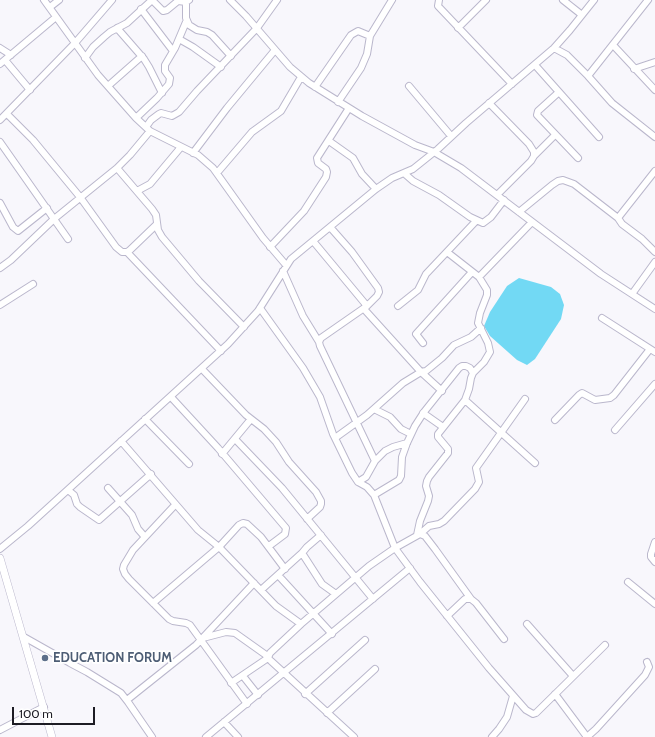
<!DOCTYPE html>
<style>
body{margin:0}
#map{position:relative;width:655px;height:737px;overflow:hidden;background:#f8f7fc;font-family:Cabin,sans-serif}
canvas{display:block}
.scale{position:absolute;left:12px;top:707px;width:83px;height:18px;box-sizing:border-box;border:2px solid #1d1c24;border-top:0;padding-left:5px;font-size:12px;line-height:14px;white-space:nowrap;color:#1d1c24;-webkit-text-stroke:3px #fff;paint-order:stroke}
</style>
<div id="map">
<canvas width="655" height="737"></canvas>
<div class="scale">100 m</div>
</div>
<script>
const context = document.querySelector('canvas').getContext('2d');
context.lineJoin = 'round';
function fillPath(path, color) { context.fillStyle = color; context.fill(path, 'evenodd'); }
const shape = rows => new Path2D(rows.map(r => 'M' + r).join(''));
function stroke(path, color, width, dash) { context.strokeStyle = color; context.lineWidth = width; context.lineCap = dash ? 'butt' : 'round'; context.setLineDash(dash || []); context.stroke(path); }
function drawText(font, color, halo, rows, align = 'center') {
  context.font = font + ' Cabin,sans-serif'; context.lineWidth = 3.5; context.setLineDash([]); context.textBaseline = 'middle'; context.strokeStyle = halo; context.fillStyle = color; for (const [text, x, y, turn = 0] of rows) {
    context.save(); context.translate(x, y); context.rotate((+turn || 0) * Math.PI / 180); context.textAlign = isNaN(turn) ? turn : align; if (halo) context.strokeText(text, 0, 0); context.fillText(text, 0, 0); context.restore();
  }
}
const water = shape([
 [519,278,551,287,560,294,564,305,561,319,535,359,527,365,517,360,490,336,484,326,490,312,507,286]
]);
const minor = shape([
 [44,0,98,75,136,118,150,131,198,155,213,168,263,238,286,265],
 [152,0,163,11,167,10,178,1,186,2,189,0],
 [230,0,246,16,290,67,309,83,362,116,415,145,434,152,461,168,601,274,655,309],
 [439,0,438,6,512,84],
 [563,0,582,15],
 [186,2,186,18,189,25,197,30,207,32,212,35,231,56],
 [50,7,59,0],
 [141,9,173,51],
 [117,28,144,59,149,67,162,93],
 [458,28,486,0],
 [179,39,193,47,221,67],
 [613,45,655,90],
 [0,48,11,55],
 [554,48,567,55,588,76,648,0],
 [85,58,93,47,104,37,110,32,127,23,152,0],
 [5,60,30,90],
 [0,64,56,17],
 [535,65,599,137],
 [634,69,655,62],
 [588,76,612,103,655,137],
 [108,86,142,56],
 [409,86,451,136],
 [315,87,351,35,358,31,370,36],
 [559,92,538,111,537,115,578,158],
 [338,102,361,68,367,54,370,36,392,0],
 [489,103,529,144,534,152,534,156,531,161,497,195],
 [7,114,33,140,80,197,116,247,122,252,127,252,130,250,156,225],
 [136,118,157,98,169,84,170,78,165,71,165,65,175,48,186,22],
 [0,120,75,43,112,0],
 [146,127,151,120,159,114,161,113,172,116,179,112,197,91,257,28,277,0],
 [329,141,353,158,362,174,376,189],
 [0,142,68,239],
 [193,153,227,108,275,50],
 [534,156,555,135],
 [117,168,152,209,156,215,158,230,162,237,199,281,244,327],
 [655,171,618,218,622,224,642,239,655,252],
 [217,173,252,132,281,111,301,77],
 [405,174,413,181,439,195,470,217,483,223,491,217,504,200],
 [137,191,150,184,181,147],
 [0,203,13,227,18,231,47,208],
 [519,212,552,185,558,181,563,180,574,184,618,218],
 [330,227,352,252,378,288,379,292,377,296,367,306,321,338,319,342,320,346,375,461],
 [313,241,367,306],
 [270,247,304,211,326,177,327,172,326,169,318,163,317,158,349,108],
 [127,252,221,351],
 [0,268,11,260,54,219,117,168,130,155,150,131],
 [283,271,303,316,319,342],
 [479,277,532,222],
 [632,294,655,262],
 [0,305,33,284],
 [398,306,418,290,426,274,476,221],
 [260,308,303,368,320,397,333,434,352,473,358,482,367,487,374,495,395,548,420,582,489,668,526,710,533,714,536,713,605,645],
 [364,309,421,372,442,391],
 [602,318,655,352],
 [423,343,416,334,472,272],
 [202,369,246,415,264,429,276,442,289,462,316,492,321,501,321,504,320,507,307,519],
 [171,397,218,448,286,528,285,534,269,546],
 [465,400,535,463],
 [374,409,390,417,401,429,411,434],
 [423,413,443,427],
 [145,419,189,464],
 [555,420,579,395,582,393,595,400,610,398,614,395,650,349],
 [615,430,655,384],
 [335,438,367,415,403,383,421,372,426,371,442,358,454,345,471,337,481,328],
 [235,439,282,488,373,599],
 [121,441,198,530,219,547,276,606,301,624],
 [222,454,251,419],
 [358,482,366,477,375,461,385,451,393,447,407,443],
 [108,488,132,515,138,529,145,537],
 [68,490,74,495,77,504,80,507,99,520,151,474],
 [374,495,399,480,401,476,402,457,407,443,415,426,424,412,459,368,462,366,466,366,470,368,473,373],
 [175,505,133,550,124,565,123,569,125,574,129,579,169,619,173,621,186,623,190,625,247,704],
 [420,534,429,526,439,524,444,521,475,489,479,482,476,468,525,399],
 [321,535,307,547,302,553,322,584,336,594],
 [417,535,420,521,428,501,429,496,426,486,427,481,429,477,448,453,448,449,438,437,438,434,465,400,469,389,471,378,473,373,484,362,490,352,488,343,478,323,480,313,487,295,487,290,479,277,447,252],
 [655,542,651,554,651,557,655,562],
 [0,549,28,526,228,344,258,311,291,259,376,189,392,178,413,169,438,149,466,123,554,48,570,30,594,0],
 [278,575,332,634],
 [628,582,655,604],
 [261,590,302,553],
 [153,603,219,547,239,525,243,523,247,524,261,537,285,569],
 [447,616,465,599,471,599,476,603,504,639],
 [527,624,573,676],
 [24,637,70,663,87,672,121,693,128,702,152,737],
 [203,638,226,632,235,633,266,655,269,655],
 [243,676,258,695],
 [231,683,268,658],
 [305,694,365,640],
 [555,694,587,737],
 [127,700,196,645,254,583],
 [327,713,375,669],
 [224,722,238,737],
 [0,730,44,707],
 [206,737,410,568],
 [354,737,271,661,268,658,270,653,301,624,369,566,395,548,420,534,425,536,435,549,471,599],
 [492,737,499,729,507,717,513,696],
 [587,737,596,729,645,675,649,667,647,662]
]);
const major = shape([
 [0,558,52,737]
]);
const markers = [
 [45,658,4,"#5c6f8a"]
];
const serviceNames = [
 ["EDUCATION FORUM",53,658]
];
fillPath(water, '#72d9f4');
stroke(minor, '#bab7cc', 8);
stroke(major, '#bab7cc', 8);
stroke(minor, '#fff', 6);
stroke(major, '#fff', 7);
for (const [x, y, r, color] of markers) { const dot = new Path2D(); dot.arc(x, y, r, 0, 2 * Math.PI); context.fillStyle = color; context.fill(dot); stroke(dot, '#fff', 1.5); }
drawText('bold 13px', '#4e5e75', '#fff', serviceNames, 'left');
</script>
